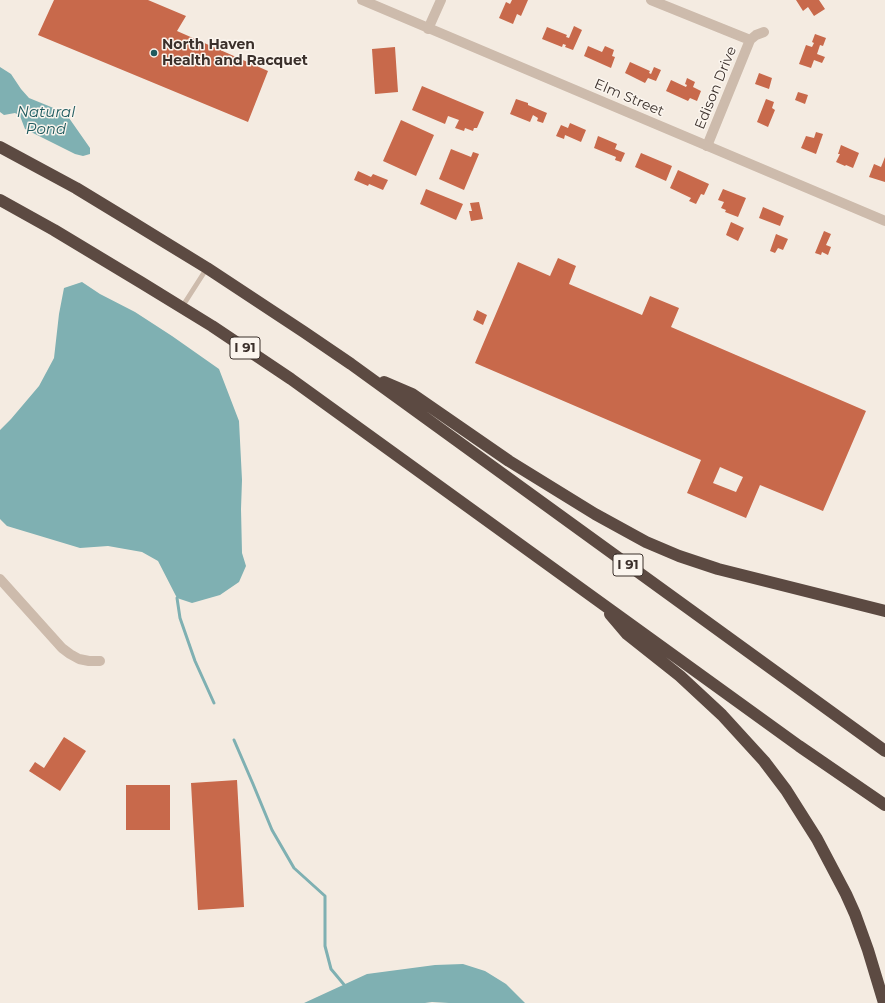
<!DOCTYPE html>
<style>
body{margin:0}
canvas{display:block;background:#f4ebe1}
</style>
<canvas width="885" height="1003"></canvas>
<script>
const context = document.querySelector('canvas').getContext('2d');
context.lineJoin = 'round';
function fillPath(path, color) { context.fillStyle = color; context.fill(path, 'evenodd'); }
const shape = rows => new Path2D(rows.map(r => 'M' + r).join(''));
function stroke(path, color, width, dash) { context.strokeStyle = color; context.lineWidth = width; context.lineCap = dash ? 'butt' : 'round'; context.setLineDash(dash || []); context.stroke(path); }
function drawText(font, color, halo, rows, align = 'center') {
  context.font = font + ' Montserrat,sans-serif'; context.lineWidth = 3; context.setLineDash([]); context.textBaseline = 'middle'; context.strokeStyle = halo; context.fillStyle = color; for (const [text, x, y, turn = 0] of rows) {
    context.save(); context.translate(x, y); context.rotate((+turn || 0) * Math.PI / 180); context.textAlign = isNaN(turn) ? turn : align; if (halo) context.strokeText(text, 0, 0); context.fillText(text, 0, 0); context.restore();
  }
}
const water = shape([
 [0,67,11,74,21,89,29,98,56,109,69,118,90,148,90,154,83,156,75,154,25,129,20,116,15,113,4,115,0,112],
 [82,282,100,294,135,312,172,336,219,369,239,421,242,480,241,509,242,553,246,566,239,582,220,595,192,603,177,598,158,561,142,552,108,546,80,548,7,526,0,519,0,430,11,419,39,386,54,358,59,314,64,288],
 [463,964,485,971,506,984,525,1003,449,1003,432,1002,425,1003,304,1003,367,974,435,965]
]);
const stream = shape([
 [177,598,180,618,195,661,214,703],
 [234,740,253,784,272,830,294,868,325,896,325,946,331,969,346,987]
]);
const building = shape([
 [54,0,148,0,186,16,177,31,268,71,248,122,38,35],
 [512,0,528,0,521,16,517,14,513,24,499,18,506,2,510,4],
 [796,0,819,0,825,9,814,16,808,7,803,11],
 [574,26,582,30,573,50,565,47,566,45,563,44,562,47,542,39,547,27,567,35,566,37,569,38],
 [815,34,826,38,823,46,820,45,817,54,825,57,822,63,814,60,811,68,799,64,806,45,812,47,814,43,812,42],
 [588,46,602,52,605,46,614,50,612,56,615,57,611,68,584,56],
 [395,47,398,92,375,94,372,49],
 [630,62,650,71,649,73,651,74,654,67,661,70,656,81,648,78,645,83,625,73],
 [759,73,772,78,769,89,755,84],
 [687,78,695,82,693,87,701,91,697,101,690,98,688,101,666,91,671,80,686,87,687,85,685,84],
 [422,86,484,112,477,128,474,128,473,131,465,128,464,131,455,128,459,120,448,116,445,124,412,110],
 [798,92,808,95,805,104,795,100],
 [516,99,528,103,528,105,547,113,543,123,537,121,538,118,533,115,530,122,510,114],
 [766,99,774,102,772,108,775,110,768,127,757,122],
 [401,120,434,135,416,176,383,161],
 [570,123,586,130,581,142,565,135,564,139,556,136,561,125,568,128],
 [816,132,823,134,816,154,801,148,806,136,814,138],
 [598,136,617,144,615,149,625,153,621,162,615,160,616,157,594,148],
 [841,145,859,153,853,168,846,165,845,166,836,162,840,154,838,154],
 [451,149,471,157,473,152,479,154,464,190,439,179],
 [641,153,672,166,666,181,635,167],
 [885,157,885,182,869,177,874,164,881,167],
 [678,170,709,184,704,195,701,194,696,204,689,201,691,198,670,188],
 [358,171,371,177,373,174,388,180,383,190,369,184,368,186,354,180],
 [426,189,463,204,456,220,420,204],
 [723,189,746,198,738,217,725,212,726,210,721,208,724,202,718,200],
 [479,202,483,219,471,221,469,211,472,211,470,203],
 [763,207,784,216,780,226,759,218],
 [731,222,744,228,738,241,726,235],
 [824,231,831,234,826,245,831,247,828,255,822,252,821,255,815,253],
 [776,234,788,239,783,250,778,248,775,253,770,251],
 [558,258,576,266,569,284,642,315,650,296,679,308,671,327,866,411,823,511,760,485,746,518,687,493,701,460,475,363,518,262,550,276],
 [720,467,743,477,736,492,713,483],
 [477,310,487,315,483,325,473,320],
 [64,737,86,751,60,791,29,771,35,762,44,768],
 [237,780,244,907,198,910,191,783],
 [126,785,170,785,170,830,126,830]
]);
const service = shape([
 [182,307,207,268]
]);
const minor = shape([
 [651,0,750,40],
 [428,29,441,0],
 [707,146,750,40,756,35,764,32],
 [0,579,62,648,70,654,79,659,89,661,100,661]
]);
const tertiary = shape([
 [362,0,885,221]
]);
const motorway = shape([
 [0,147,76,188,127,219,207,268,304,332,351,364,885,751],
 [0,200,54,230,142,283,212,326,291,379,799,746,885,805],
 [384,382,412,394,509,461,595,514,646,542,679,556,718,569,885,611],
 [610,614,627,634,680,676,722,715,764,761,786,790,817,839,846,894,855,914,868,950,884,1003]
]);
const markers = [
 [154,53,4,"#1f5a5e"]
];
const shields = [
 [245,348,30],
 [628,565,30]
];
const shieldNames = [
 ["I 91",245,348],
 ["I 91",628,565]
];
const poiNames = [
 ["North Haven",162,45],
 ["Health and Racquet",162,61]
];
const streetNames = [
 ["Edison Drive",716,88,-68],
 ["Elm Street",629,98,23]
];
const waterNames = [
 ["Natural",46,113],
 ["Pond",46,130]
];
fillPath(water, '#7fb0b2');
stroke(stream, '#7fb0b2', 3);
fillPath(building, '#c8694b');
stroke(service, '#cdbbac', 5);
stroke(minor, '#cdbbac', 10);
stroke(tertiary, '#cdbbac', 10);
stroke(motorway, '#5c4a42', 12);
for (const [x, y, r, color] of markers) { const dot = new Path2D(); dot.arc(x, y, r, 0, 2 * Math.PI); context.fillStyle = color; context.fill(dot); stroke(dot, '#fbf5ee', 1.5); }
for (const [x, y, w] of shields) { const box = new Path2D(); box.roundRect(x - w / 2, y - 11, w, 22, 3); context.fillStyle = '#fbf5ee'; context.fill(box); stroke(box, '#3b302b', 1); }
drawText('bold 13px', '#3b302b', null, shieldNames);
drawText('bold 14px', '#3b302b', '#fbf5ee', poiNames, 'left');
drawText('14px', '#3b302b', '#fbf5ee', streetNames);
drawText('italic 15px', '#1f5a5e', '#fbf5ee', waterNames);
</script>
